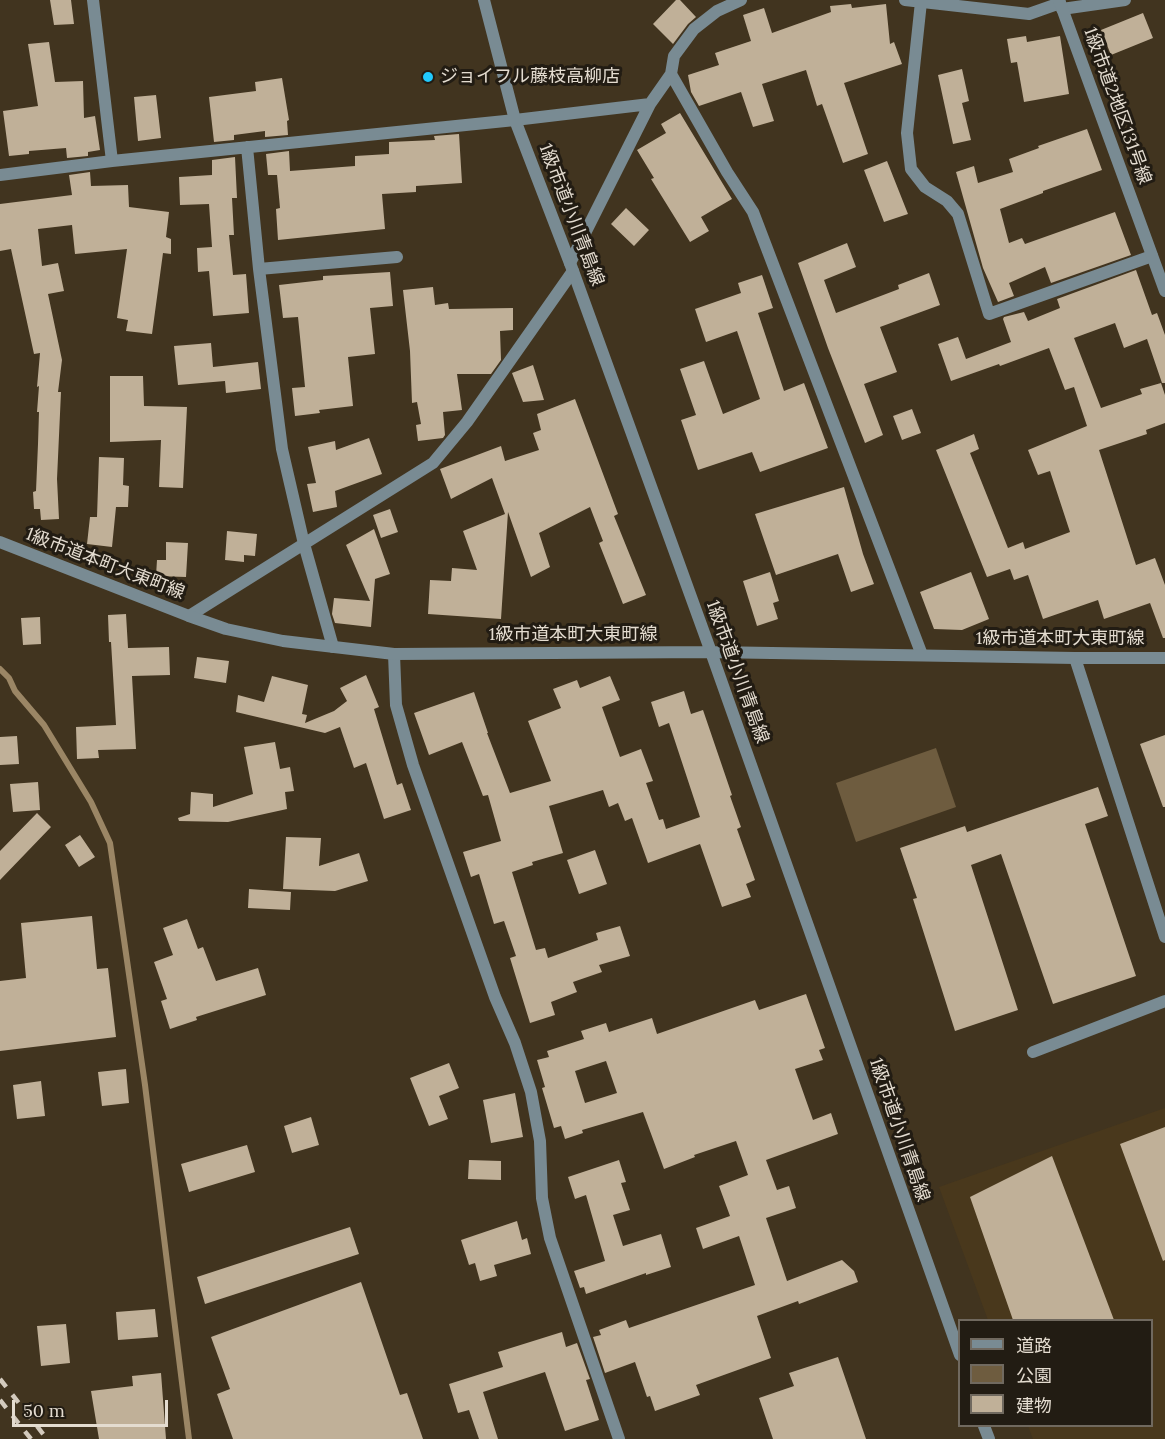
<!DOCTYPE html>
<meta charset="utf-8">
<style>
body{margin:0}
#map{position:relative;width:1165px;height:1439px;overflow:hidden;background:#41341f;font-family:Lora,"Noto Sans JP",serif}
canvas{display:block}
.legend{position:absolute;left:958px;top:1319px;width:195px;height:108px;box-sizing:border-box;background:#221c13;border:2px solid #70695f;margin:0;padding:8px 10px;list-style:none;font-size:18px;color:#e4dcd0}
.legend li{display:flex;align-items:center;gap:12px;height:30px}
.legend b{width:30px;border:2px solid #70695f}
.scale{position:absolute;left:12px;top:1400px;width:156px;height:27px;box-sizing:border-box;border:3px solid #e4dcd0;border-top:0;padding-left:8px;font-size:18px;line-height:21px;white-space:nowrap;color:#e4dcd0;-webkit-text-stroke:4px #221c13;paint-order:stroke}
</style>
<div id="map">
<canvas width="1165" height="1439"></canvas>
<ul class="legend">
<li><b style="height:8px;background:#798b93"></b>道路</li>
<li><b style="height:16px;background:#6e5c3f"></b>公園</li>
<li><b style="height:16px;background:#c0b098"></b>建物</li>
</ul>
<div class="scale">50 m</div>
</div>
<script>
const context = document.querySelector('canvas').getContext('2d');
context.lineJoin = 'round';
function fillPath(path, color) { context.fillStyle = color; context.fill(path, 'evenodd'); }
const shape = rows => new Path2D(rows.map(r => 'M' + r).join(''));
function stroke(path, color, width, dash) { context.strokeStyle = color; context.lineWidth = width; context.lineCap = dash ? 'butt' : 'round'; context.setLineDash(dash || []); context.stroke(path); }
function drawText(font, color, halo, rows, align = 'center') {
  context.font = font + ' Lora,"Noto Sans JP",serif'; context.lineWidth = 6; context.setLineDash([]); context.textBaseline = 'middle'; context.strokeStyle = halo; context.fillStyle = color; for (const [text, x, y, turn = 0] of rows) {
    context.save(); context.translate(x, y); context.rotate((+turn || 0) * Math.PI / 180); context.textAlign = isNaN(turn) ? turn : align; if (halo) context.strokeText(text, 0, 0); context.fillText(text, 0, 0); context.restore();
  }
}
const built = shape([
 [1165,1108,1165,1439,1033,1439,1028,1426,1152,1426,1152,1320,988,1320,939,1187]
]);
const green = shape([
 [936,748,956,807,856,842,836,783]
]);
const stream = shape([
 [0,669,9,678,15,691,44,725,91,802,110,843,145,1085,189,1439]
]);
const building = shape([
 [50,0,71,0,74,24,54,25],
 [676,0,680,0,696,17,688,24,673,44,653,24],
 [851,4,852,8,886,4,890,44,894,42,902,64,844,83,868,154,843,163,822,104,817,106,806,70,762,84,774,121,753,127,741,92,699,106,691,92,688,75,719,65,715,53,751,41,743,15,764,8,772,33,831,12,830,6],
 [1143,13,1153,38,1111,55,1101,30],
 [1026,36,1027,42,1060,36,1069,94,1024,102,1017,62,1011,63,1007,39],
 [49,42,55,82,83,81,84,118,95,116,100,150,88,152,88,156,67,158,66,148,29,151,29,154,9,156,3,111,38,106,28,44],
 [962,69,969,101,962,103,971,140,953,144,938,75],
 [282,78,289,120,287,121,288,135,265,137,265,131,234,135,234,140,214,142,209,97,256,91,255,82],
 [156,95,161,138,138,141,134,97],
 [680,113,732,199,701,217,709,231,690,242,651,179,654,178,637,150,666,133,661,124],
 [1087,129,1102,170,1043,191,1043,193,1000,209,1009,243,1022,238,1025,244,1115,212,1131,255,1051,283,1045,267,1009,283,1014,296,998,302,983,268,956,172,974,166,978,183,1013,172,1009,159,1039,148,1038,146],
 [459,134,462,183,416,186,416,192,382,194,385,229,278,240,276,209,280,208,277,175,268,175,266,154,289,151,290,171,355,166,355,156,389,154,389,142,435,140,434,136],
 [235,157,237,198,232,198,234,235,229,235,233,275,246,274,249,313,213,316,209,271,198,272,197,248,212,247,209,204,180,205,179,177,212,175,212,160],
 [887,161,908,214,884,222,864,170],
 [90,172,91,186,128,185,129,207,169,212,166,237,171,239,171,254,163,253,152,334,126,331,128,320,117,318,127,249,75,254,72,225,38,229,42,266,58,263,64,291,48,294,62,360,58,392,61,392,57,479,59,519,41,520,40,509,34,509,33,492,36,491,38,444,39,412,37,412,39,386,37,387,40,353,34,354,11,249,0,251,0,204,72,195,69,175],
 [626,208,649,230,634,246,611,224],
 [847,243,856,267,824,280,836,313,899,289,898,285,929,273,940,305,880,327,897,372,864,384,883,435,865,443,828,348,798,263],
 [1136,270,1152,315,1157,313,1165,335,1165,383,1162,383,1147,339,1124,348,1115,323,1074,338,1101,408,1142,394,1140,389,1161,383,1165,395,1165,423,1146,430,1147,434,1099,450,1136,565,1155,558,1165,585,1165,638,1163,638,1150,603,1104,619,1098,600,1043,619,1028,575,1014,580,1010,569,987,577,936,450,974,434,979,449,970,453,1008,548,1023,542,1025,549,1070,532,1050,471,1038,475,1028,450,1087,426,1074,387,1065,390,1049,348,1000,366,999,364,951,381,938,344,958,337,966,359,1011,342,1003,319,1004,317,1024,312,1028,321,1060,308,1057,299],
 [390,272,393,306,370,308,375,354,348,357,353,406,319,410,320,413,295,416,292,388,305,387,298,317,283,318,279,285,323,280,323,276],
 [762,275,773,308,758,313,784,391,804,383,828,448,760,472,752,452,698,470,681,420,696,415,680,369,704,361,723,414,760,399,737,331,706,342,695,309,741,293,738,283],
 [433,287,435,305,448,303,449,309,513,308,513,330,500,331,501,360,491,374,457,374,462,410,443,412,445,435,443,438,418,441,416,425,421,424,417,402,412,403,410,351,403,290],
 [211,343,213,367,258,362,261,389,226,393,225,381,178,385,174,346],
 [533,365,544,400,523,402,512,373],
 [110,376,143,376,144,406,187,407,183,488,159,487,161,440,110,442],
 [575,399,618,514,614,516,646,595,623,604,599,543,603,541,590,507,539,533,550,567,531,577,508,512,501,619,428,614,430,580,451,581,452,568,477,570,463,531,505,514,492,478,451,499,440,469,501,446,505,461,539,450,533,433,541,430,537,414],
 [912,409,921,433,902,440,893,416],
 [369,438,382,474,335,491,337,507,313,512,307,484,316,483,308,447,335,441,336,450],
 [99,457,124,458,123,485,129,486,128,507,116,507,112,547,87,544,90,517,97,517],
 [844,487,863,554,874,584,851,592,838,554,776,575,755,514],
 [390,509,398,532,381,538,373,515],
 [374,529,390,574,375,579,371,627,335,623,332,614,334,598,370,601,346,545],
 [227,531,257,534,255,556,244,555,244,562,225,560],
 [166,542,188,543,186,577,156,576,157,560,166,560],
 [770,572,779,601,773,603,778,619,757,626,743,581],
 [971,572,989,619,962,630,934,629,920,592],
 [126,614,128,648,169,647,170,675,132,676,136,749,98,750,99,758,77,759,76,727,116,725,111,642,109,642,108,615],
 [40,617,41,644,23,645,21,618],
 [197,657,229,661,226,683,194,678],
 [366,675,379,707,374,709,397,785,402,783,411,810,384,819,366,763,354,768,340,727,325,733,236,712,238,695,264,702,272,676,308,685,302,714,307,715,305,723,334,711,347,701,340,688],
 [610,676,620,700,602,707,620,757,641,749,653,781,646,783,659,820,663,819,666,829,700,817,669,723,659,727,651,702,684,691,691,714,703,710,732,795,730,796,741,827,737,829,755,880,746,884,751,897,722,907,700,844,648,863,632,818,625,821,618,803,609,807,603,790,549,806,563,853,532,862,533,865,512,872,536,950,545,948,548,958,598,940,596,933,620,926,630,956,599,965,602,972,573,982,577,992,551,1002,555,1015,530,1023,510,958,516,956,504,921,494,924,479,874,471,877,463,852,501,841,488,795,483,796,462,742,429,755,414,713,474,692,488,733,487,733,510,793,551,781,528,721,561,708,553,689,577,680,580,688],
 [1165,735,1165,807,1163,807,1140,744],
 [17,736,19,764,0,765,0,737],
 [275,742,280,769,290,767,294,791,285,792,287,809,228,822,179,821,178,818,190,814,191,792,213,794,213,807,253,794,244,747],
 [38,782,40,810,13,812,10,784],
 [1098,787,1108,816,1085,824,1136,976,1053,1004,1001,854,971,865,1018,1010,955,1031,913,899,917,898,900,848,965,826,967,832],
 [37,813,51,827,0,880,0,851],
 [80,835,95,857,79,867,65,845],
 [286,837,321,838,319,866,359,853,368,881,335,891,283,889],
 [595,850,607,884,579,894,567,860],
 [249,889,291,892,290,910,248,908],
 [92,916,97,969,108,968,116,1037,0,1051,0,981,26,978,21,923],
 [187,919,198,949,203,947,216,981,258,968,266,995,196,1017,197,1020,170,1029,161,1001,167,999,154,962,173,955,163,928],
 [806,994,825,1048,819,1050,823,1060,795,1069,813,1120,831,1113,838,1134,766,1160,777,1190,789,1186,796,1208,766,1218,787,1281,842,1260,854,1271,858,1282,799,1304,798,1301,757,1316,771,1358,696,1385,700,1395,655,1411,650,1396,647,1397,635,1362,605,1373,593,1337,601,1335,599,1330,626,1320,629,1328,755,1285,739,1236,703,1249,696,1228,730,1216,719,1186,748,1175,736,1141,694,1155,695,1157,664,1169,643,1112,582,1130,583,1133,565,1139,561,1126,554,1128,542,1088,545,1087,537,1060,549,1057,547,1051,584,1039,581,1031,606,1023,609,1032,652,1018,657,1034,755,1000,759,1010],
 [606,1061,617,1093,585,1103,575,1071],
 [449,1063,459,1088,439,1096,448,1119,429,1126,410,1078],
 [126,1069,129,1103,102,1106,98,1072],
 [41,1081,45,1116,17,1119,13,1085],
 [515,1093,523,1137,491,1143,483,1100],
 [311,1117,319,1145,292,1153,284,1126],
 [1165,1127,1165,1260,1163,1261,1120,1144],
 [247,1145,255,1172,189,1192,181,1164],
 [1052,1156,1114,1320,1013,1320,970,1197],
 [469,1160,501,1161,501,1180,468,1179],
 [619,1160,626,1182,621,1183,630,1210,613,1215,623,1246,661,1234,671,1267,646,1275,646,1273,586,1294,584,1287,580,1288,574,1271,605,1261,586,1195,575,1199,568,1177],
 [517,1221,522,1240,527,1238,531,1254,494,1265,497,1276,480,1281,475,1263,469,1265,461,1240],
 [350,1227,359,1254,205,1304,197,1277],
 [361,1282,400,1395,407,1393,423,1439,233,1439,217,1394,230,1389,211,1337],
 [155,1309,158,1337,118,1340,116,1312],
 [66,1324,70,1363,41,1366,37,1326],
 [562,1332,566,1347,577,1343,590,1379,586,1380,599,1420,565,1431,545,1372,483,1392,498,1439,479,1439,469,1410,458,1413,449,1384,503,1367,498,1352],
 [838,1357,866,1439,773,1439,759,1398,794,1386,789,1373],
 [161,1373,166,1439,99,1439,91,1391,133,1386,132,1376]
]);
const service = shape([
 [1075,658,1165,937],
 [1033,1052,1165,1001]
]);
const minor = shape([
 [93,0,112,161],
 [905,0,1029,14,1060,3],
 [921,2,907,133,911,169,925,187,947,201,958,214,989,314,1152,256],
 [1062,9,1125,0],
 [671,74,727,172,753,212,922,655],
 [247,147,259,269,282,449,304,544,333,647],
 [0,175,112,161,515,120,650,104],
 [570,263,650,104,671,74,674,56,694,29,717,11,741,0],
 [259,269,397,257],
 [189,616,433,463,467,422,573,271],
 [394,654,396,705,413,765,495,997,515,1043,531,1092,540,1141,542,1198,550,1238,619,1439]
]);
const tertiary = shape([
 [484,0,515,120,573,271,711,652,960,1355],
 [1059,0,1165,291],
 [0,542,189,616,226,629,283,641,394,654,711,652,1075,658,1165,658],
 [984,1426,989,1439]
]);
const rail = shape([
 [0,1379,47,1439],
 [0,1400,31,1439]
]);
const markers = [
 [428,77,6,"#21c9fd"]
];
const poiNames = [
 ["ジョイフル藤枝高柳店",440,77]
];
const streetNames = [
 ["1級市道2地区131号線",1117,106,70],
 ["1級市道小川青島線",571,215,69],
 ["1級市道本町大東町線",105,564,21],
 ["1級市道本町大東町線",573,635],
 ["1級市道本町大東町線",1060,639],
 ["1級市道小川青島線",737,672,70],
 ["1級市道小川青島線",899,1130,71]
];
fillPath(built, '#49381c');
fillPath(green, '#6e5c3f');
stroke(stream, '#9b8665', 6);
fillPath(building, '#c0b098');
stroke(service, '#798b93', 12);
stroke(minor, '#798b93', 12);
stroke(tertiary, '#798b93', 12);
stroke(rail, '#d3cabd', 4.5, [10, 10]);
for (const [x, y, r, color] of markers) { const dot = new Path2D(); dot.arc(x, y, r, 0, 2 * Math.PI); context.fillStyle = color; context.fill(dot); stroke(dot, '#221c13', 2); }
drawText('18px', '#e4dcd0', '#221c13', poiNames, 'left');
drawText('18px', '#e4dcd0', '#221c13', streetNames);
</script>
